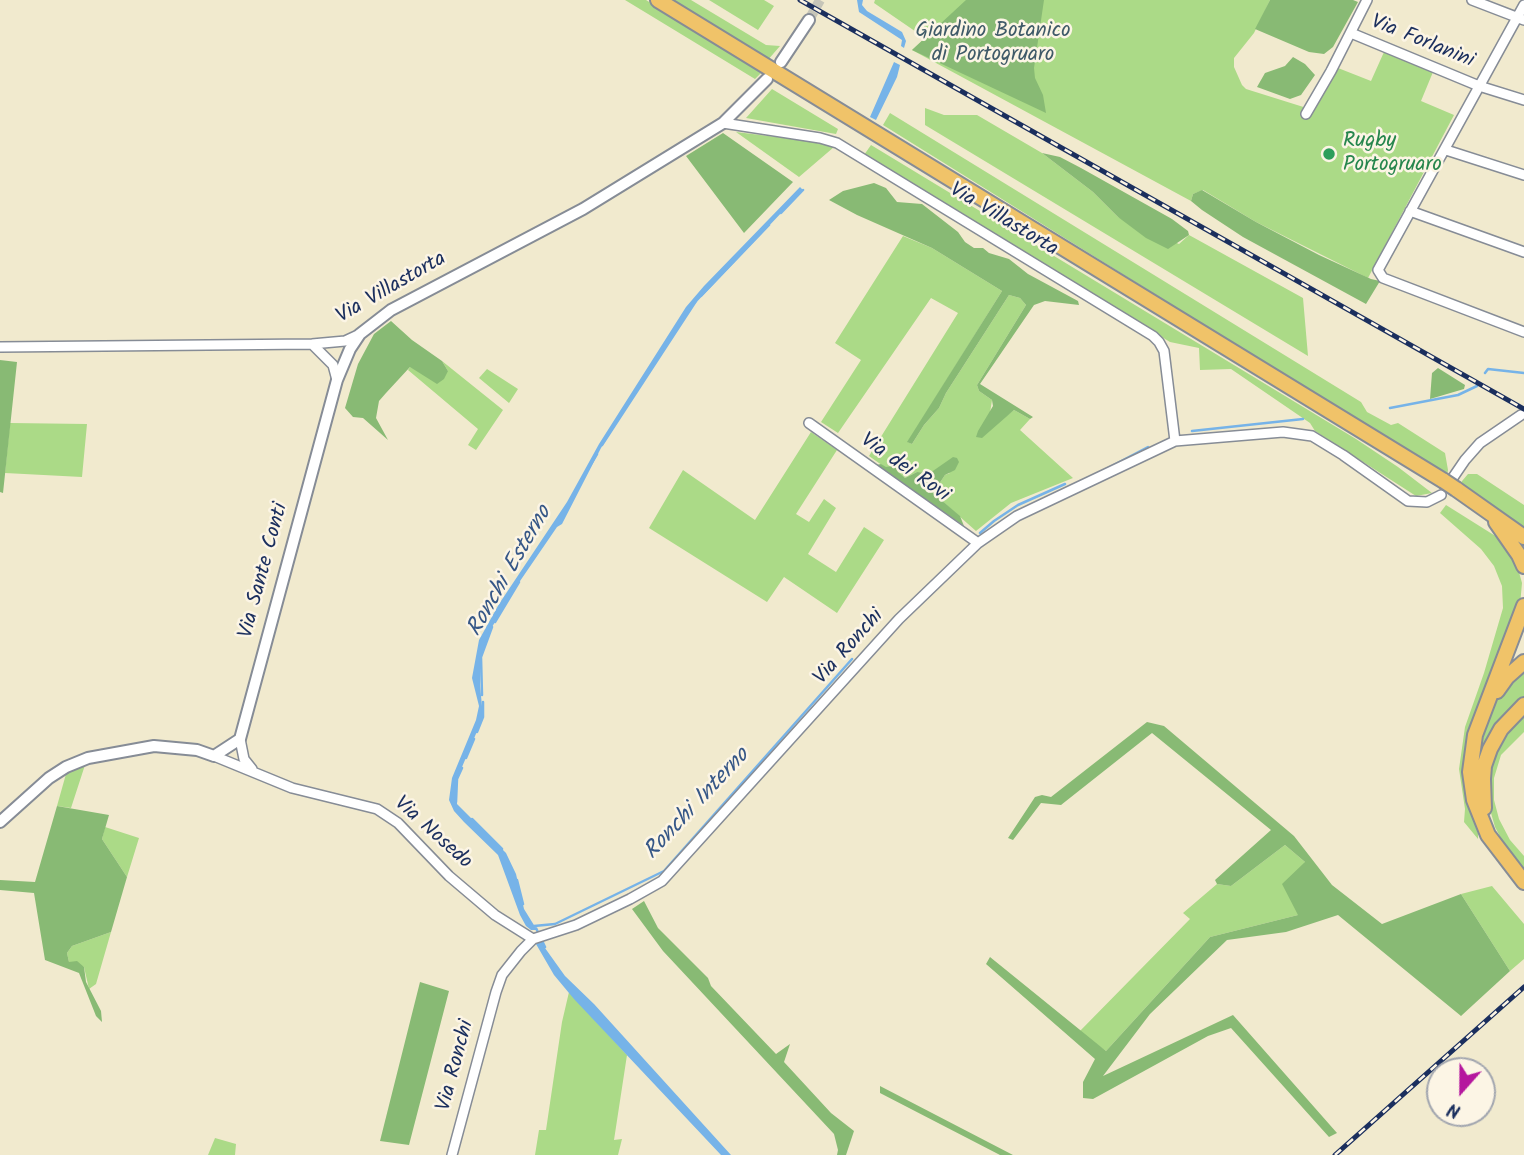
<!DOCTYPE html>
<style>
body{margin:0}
#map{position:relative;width:1524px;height:1155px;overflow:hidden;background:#f1eace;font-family:Kalam,sans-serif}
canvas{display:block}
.north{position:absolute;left:1426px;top:1057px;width:70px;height:70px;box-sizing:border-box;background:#fcf5e5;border:2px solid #a2a6af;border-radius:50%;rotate:201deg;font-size:19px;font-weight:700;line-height:28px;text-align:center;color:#1b2f5e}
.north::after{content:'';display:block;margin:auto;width:24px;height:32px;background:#b5179e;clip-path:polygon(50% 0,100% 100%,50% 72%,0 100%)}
</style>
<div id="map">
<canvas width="1524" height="1155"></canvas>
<div class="north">N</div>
</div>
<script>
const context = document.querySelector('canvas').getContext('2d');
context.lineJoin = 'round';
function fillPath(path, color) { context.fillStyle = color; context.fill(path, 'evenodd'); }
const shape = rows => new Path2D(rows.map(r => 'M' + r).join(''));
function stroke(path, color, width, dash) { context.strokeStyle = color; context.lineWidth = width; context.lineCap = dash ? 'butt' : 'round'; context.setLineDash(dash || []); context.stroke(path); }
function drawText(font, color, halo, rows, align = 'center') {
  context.font = font + ' Kalam,sans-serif'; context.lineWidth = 5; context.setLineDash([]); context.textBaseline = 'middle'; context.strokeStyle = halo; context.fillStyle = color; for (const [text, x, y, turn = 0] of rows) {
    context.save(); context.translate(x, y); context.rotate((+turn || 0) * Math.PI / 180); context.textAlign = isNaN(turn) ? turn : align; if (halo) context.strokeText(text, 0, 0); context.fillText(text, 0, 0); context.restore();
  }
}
const green = shape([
 [625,0,646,0,762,72,755,79],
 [667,0,691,0,766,45,780,46,767,61],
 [709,0,764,0,774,6,758,30],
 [875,0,1270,0,1254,33,1234,58,1234,67,1242,85,1246,89,1313,110,1338,68,1371,81,1384,52,1433,72,1421,101,1454,115,1368,278,1256,222,1203,190,1193,194,1191,201,912,50,925,38,874,3],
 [772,89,838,129,836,134,746,118],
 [925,108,944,115,977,115,1042,153,1093,192,1118,217,1179,244,1189,235,1303,298,1308,356,925,125],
 [890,113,1361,402,1367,412,1391,425,1398,423,1445,453,1448,470,1447,476,883,125],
 [736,132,809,141,834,147,799,177],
 [871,145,1356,439,1398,467,1432,493,1416,496,1315,431,1310,423,1231,369,1200,370,1199,348,1170,342,864,155],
 [903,236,932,248,1002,291,908,442,912,444,924,425,939,408,946,393,1009,295,1020,298,1026,305,977,385,979,391,992,400,990,413,1002,419,1014,410,1030,419,1020,430,1073,478,1011,503,976,531,933,493,945,475,950,473,938,469,930,473,917,472,905,478,896,471,903,460,897,460,893,466,886,468,869,456,958,313,931,298,838,433,821,422,861,360,835,343],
 [442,361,503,410,476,450,468,445,478,429,408,370,410,367,448,371],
 [487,369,518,389,509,403,479,378],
 [10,423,87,424,82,477,5,473],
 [811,432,837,450,796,514,809,522,824,499,836,508,808,554,836,572,864,527,884,540,837,613,784,577,767,602,649,528,683,470,755,520],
 [1468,474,1477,474,1524,505,1524,533,1457,487],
 [1446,505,1497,537,1511,553,1517,565,1522,583,1520,605,1465,766,1466,801,1478,833,1478,839,1464,822,1465,809,1459,769,1465,727,1484,673,1503,608,1502,586,1494,566,1481,549,1440,513],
 [1524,671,1524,702,1480,759,1477,757,1478,744,1496,700],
 [1524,712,1524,732,1501,755,1494,778,1494,800,1499,819,1510,840,1524,856,1524,870,1506,848,1495,827,1487,799,1488,772,1495,750,1504,733],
 [85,765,71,808,57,806,66,774],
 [105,827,139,838,127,877,102,839],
 [1285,845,1305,862,1298,915,1210,937,1106,1051,1079,1032,1190,919,1183,913,1217,884,1231,886],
 [1492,886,1524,924,1524,959,1510,971,1461,894],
 [111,932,96,984,89,989,84,967,69,962,67,953,72,946],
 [569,992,627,1055,614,1140,622,1139,618,1155,535,1155,539,1130,546,1130,562,1022],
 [215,1138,236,1144,235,1155,208,1155]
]);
const forest = shape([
 [966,0,1044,0,1034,68,1035,78,1043,95,1046,113,912,50],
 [1270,0,1353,0,1358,2,1333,47,1324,54,1309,52,1255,29],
 [1293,57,1305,64,1315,75,1301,95,1290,99,1257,87,1265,73,1285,66],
 [723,133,793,182,744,233,686,156],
 [1042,153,1060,157,1081,168,1172,219,1188,231,1189,235,1168,249,1146,238,1118,217,1093,192],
 [874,183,886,188,897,202,922,204,958,232,965,242,974,248,983,248,989,253,1009,259,1028,274,1078,301,1079,305,1045,301,1034,305,980,384,1033,417,1030,419,1014,410,982,438,976,437,978,431,993,406,992,400,979,391,977,385,1026,305,1020,298,1009,295,946,393,939,408,924,425,912,444,907,442,1002,291,932,248,857,215,829,200,843,191],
 [1202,190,1256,222,1319,255,1371,279,1380,281,1366,304,1243,237,1202,210,1191,201,1193,194],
 [391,321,412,340,442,361,448,371,444,379,437,384,410,367,386,393,379,401,376,418,388,440,363,418,353,417,345,408,358,364,374,334],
 [0,360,17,362,3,493,0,492],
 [1438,368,1465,385,1464,389,1430,399,1432,373],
 [902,456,903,459,897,471,905,478,917,472,930,473,953,457,957,458,959,462,955,470,945,475,933,493,960,516,964,526,876,465,881,464,886,467,893,466],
 [1147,722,1164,726,1294,836,1332,885,1382,924,1461,894,1510,971,1461,1016,1338,915,1286,932,1227,940,1150,1014,1103,1076,1233,1015,1337,1133,1329,1137,1231,1028,1208,1036,1093,1099,1083,1098,1083,1082,1095,1059,986,964,990,957,1106,1051,1210,937,1298,915,1282,884,1305,862,1285,845,1231,886,1217,884,1215,880,1271,830,1152,733,1061,805,1041,803,1013,840,1008,838,1035,797,1042,795,1051,797],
 [57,806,109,815,102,839,127,877,111,932,72,946,67,953,69,962,77,961,84,967,86,982,101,1011,102,1022,96,1016,79,973,45,960,34,893,0,890,0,880,35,882],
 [644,901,658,928,708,978,711,986,776,1054,790,1044,784,1062,831,1113,854,1131,846,1155,837,1155,838,1150,834,1134,663,951,632,909],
 [420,982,449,991,409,1145,380,1141],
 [880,1086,1013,1155,1000,1155,880,1093]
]);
const water = shape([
 [857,0,863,0,862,5,867,11,902,32,906,41,904,48,901,46,902,40,859,12],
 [894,62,900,65,897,77,876,120,870,117],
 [800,187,803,190,691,308,601,448,562,524,557,527,518,584,492,627,481,657,480,685,483,717,457,779,457,804,506,853,516,874,524,909,537,930,531,930,526,926,520,915,498,855,464,822,454,811,449,800,452,778,476,720,479,706,472,678,479,640,499,604,567,502,599,444,686,307,704,286],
 [543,941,545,948,565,976,594,1004,731,1155,721,1155,574,999,554,975,536,944]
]);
const stream = shape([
 [781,213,803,190],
 [701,296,769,225],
 [1485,373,1488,369,1524,373],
 [1390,408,1458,395,1477,386],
 [1192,431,1303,419],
 [602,445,696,301],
 [588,469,597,454],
 [1106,469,1148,447],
 [980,533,994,521,1018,505,1065,484],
 [495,622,519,582],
 [482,695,481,657,492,627],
 [477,732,483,717,483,702],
 [466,758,474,739],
 [456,802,457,779,462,768],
 [472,819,502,849],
 [517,880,523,904],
 [534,926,555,924,664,871,852,659],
 [536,928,545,947]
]);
const tertiaryTunnel = shape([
 [809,20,820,0]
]);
const minor = shape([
 [1472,0,1524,20],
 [1524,5,1378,270,1383,278,1524,332],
 [1351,33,1479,86,1524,100],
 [1306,114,1331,71,1367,0],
 [723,123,820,138,837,143,1153,336,1159,342,1164,351,1175,441],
 [1446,150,1524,175],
 [1410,211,1524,252],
 [312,344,333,365,337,380],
 [0,347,312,344,345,341,360,334],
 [809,423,978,543],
 [1452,479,1465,460,1480,443,1521,415],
 [240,739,244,759,252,769],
 [214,756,292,788,377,809,398,823,449,876,495,915,533,939],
 [452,1155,496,992,502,975,521,951,533,939,576,925,630,899,662,881,899,619,978,543,1017,516,1175,441,1283,432,1312,436,1343,455,1408,501,1427,502,1441,495]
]);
const tertiary = shape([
 [781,62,809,20],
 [0,822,49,778,66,767,88,758,154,746,197,750,214,756,240,739,337,380,350,349,360,334,391,310,583,209,723,123,767,79]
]);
const trunk = shape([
 [658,0,1444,481],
 [1456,489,1524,537],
 [1496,522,1519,555,1524,566],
 [1524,606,1475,735,1470,772,1474,800,1488,835,1524,882],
 [1497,691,1507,677,1524,662],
 [1484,808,1483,779,1484,766,1490,749,1501,729,1524,705]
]);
const rail = shape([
 [800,0,1524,409],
 [1335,1155,1524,987]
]);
const trunkBridge = shape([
 [1444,481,1456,489]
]);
const markers = [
 [1329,154,7,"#2e9e5b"]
];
const parkNames = [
 ["Giardino Botanico",993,32],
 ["di Portogruaro",993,56]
];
const streetNames = [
 ["Via Forlanini",1422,43,22],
 ["Via Villastorta",1003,221,31],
 ["Via Villastorta",392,289,-30],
 ["Via dei Rovi",904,469,35],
 ["Via Sante Conti",265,571,-75],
 ["Via Ronchi",850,648,-48],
 ["Via Nosedo",432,834,42],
 ["Via Ronchi",457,1066,-75]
];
const leisureNames = [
 ["Rugby",1343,142],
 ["Portogruaro",1343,166]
];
const waterNames = [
 ["Ronchi Esterno",511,572,-60],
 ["Ronchi Interno",698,805,-47]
];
fillPath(green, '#abda87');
fillPath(forest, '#88ba74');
fillPath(water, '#76b3e8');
stroke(stream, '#76b3e8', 2.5);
stroke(tertiaryTunnel, '#c6c5b8', 10, [10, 5]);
stroke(minor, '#868c96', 12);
stroke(tertiary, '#868c96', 14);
stroke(trunk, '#868c96', 18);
stroke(minor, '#fff', 9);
stroke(tertiary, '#fff', 10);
stroke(trunk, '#f0c369', 14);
stroke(rail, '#1b2f5e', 5);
stroke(rail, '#fcf5e5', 2.5, [8]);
stroke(trunkBridge, '#868c96', 18, []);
stroke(trunkBridge, '#f0c369', 14);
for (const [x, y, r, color] of markers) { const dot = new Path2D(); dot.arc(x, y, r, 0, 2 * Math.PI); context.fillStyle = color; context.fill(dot); stroke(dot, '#fcf5e5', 2.5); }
drawText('21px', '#3f5a68', '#fcf5e5', parkNames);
drawText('21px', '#1b2f5e', '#fcf5e5', streetNames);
drawText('21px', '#27864d', '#fcf5e5', leisureNames, 'left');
drawText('italic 23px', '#365787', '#fcf5e5', waterNames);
</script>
